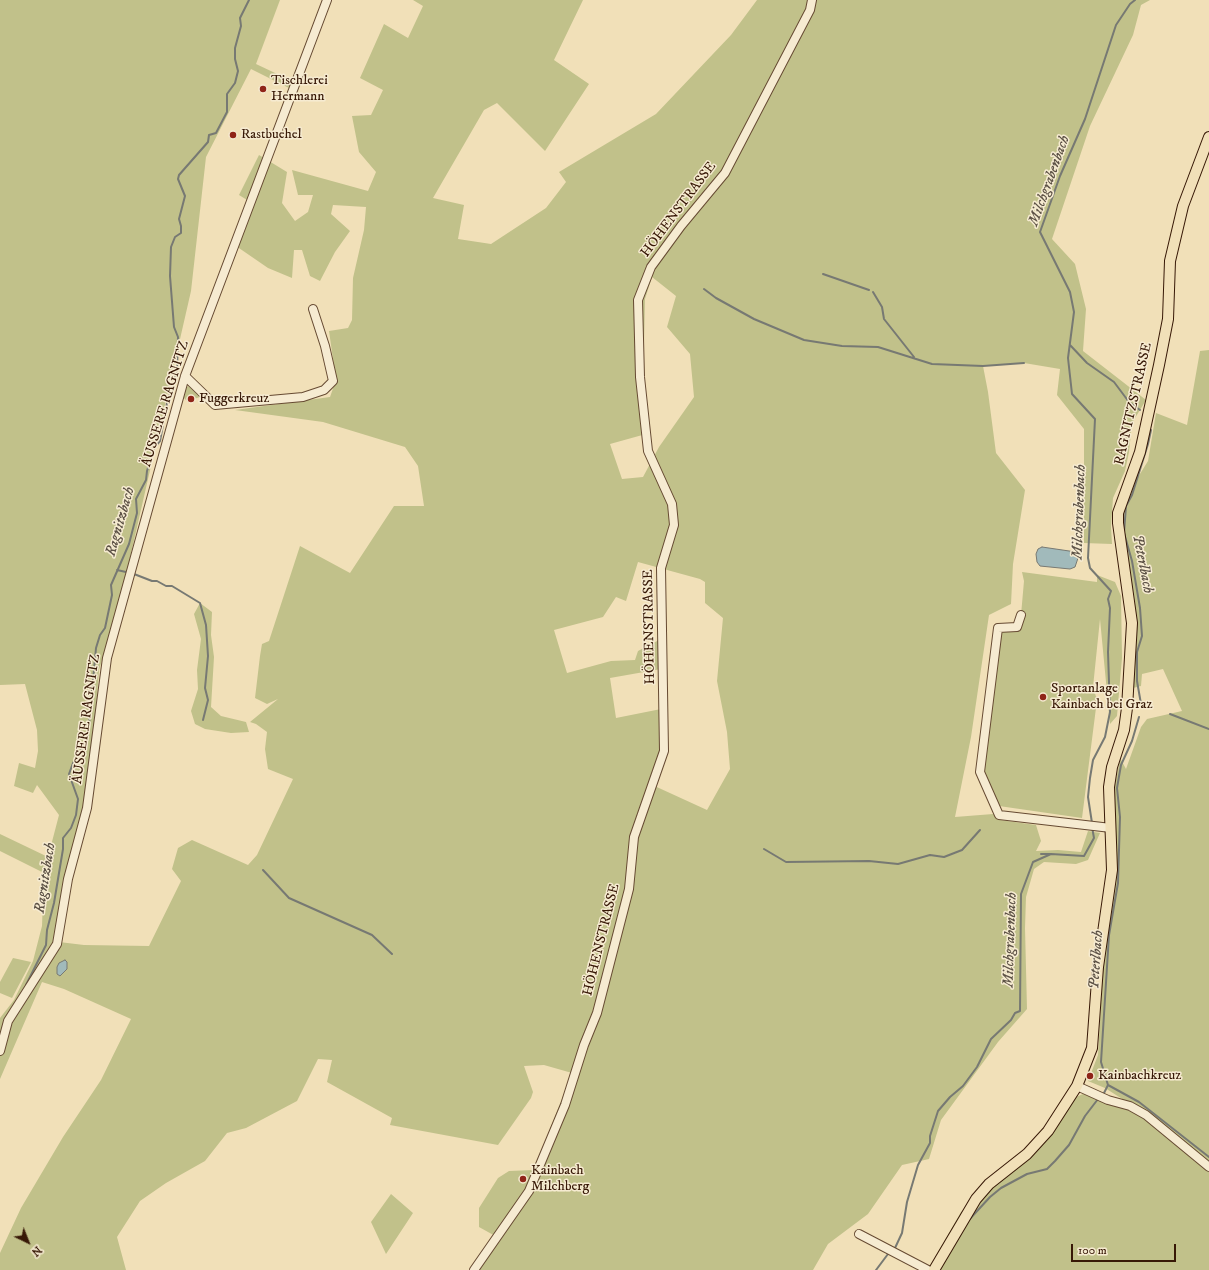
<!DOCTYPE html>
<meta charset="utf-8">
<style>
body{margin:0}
#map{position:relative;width:1209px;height:1270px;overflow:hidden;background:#f1e0b8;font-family:"IM FELL DW Pica",serif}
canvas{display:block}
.north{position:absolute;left:8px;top:1222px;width:40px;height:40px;-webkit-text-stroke:3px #f6ebd1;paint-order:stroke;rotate:137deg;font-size:11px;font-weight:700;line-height:16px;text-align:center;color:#371806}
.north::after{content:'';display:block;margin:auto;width:14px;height:18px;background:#371806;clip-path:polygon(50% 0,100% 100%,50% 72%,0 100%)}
.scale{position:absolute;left:1071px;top:1244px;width:105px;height:18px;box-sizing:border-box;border:2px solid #371806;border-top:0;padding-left:5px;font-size:12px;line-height:14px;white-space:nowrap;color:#371806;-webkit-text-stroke:3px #f6ebd1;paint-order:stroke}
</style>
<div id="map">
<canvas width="1209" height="1270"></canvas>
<div class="north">N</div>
<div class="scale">100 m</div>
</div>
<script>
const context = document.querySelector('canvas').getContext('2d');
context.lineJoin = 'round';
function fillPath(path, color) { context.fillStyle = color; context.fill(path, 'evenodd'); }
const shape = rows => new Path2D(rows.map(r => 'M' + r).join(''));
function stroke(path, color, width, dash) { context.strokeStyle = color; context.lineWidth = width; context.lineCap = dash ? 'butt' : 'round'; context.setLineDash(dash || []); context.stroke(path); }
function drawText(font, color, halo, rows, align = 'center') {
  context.font = font + ' "IM FELL DW Pica",serif'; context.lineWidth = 3; context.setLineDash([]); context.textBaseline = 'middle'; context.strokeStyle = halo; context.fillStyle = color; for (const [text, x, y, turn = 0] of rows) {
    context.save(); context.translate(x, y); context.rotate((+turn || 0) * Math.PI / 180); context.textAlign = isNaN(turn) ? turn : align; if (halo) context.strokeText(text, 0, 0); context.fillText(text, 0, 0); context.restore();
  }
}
const green = shape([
 [0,0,280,0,256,64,292,81,289,88,251,69,206,157,191,291,124,584,99,670,88,818,70,886,59,942,84,945,149,946,181,881,172,869,178,848,192,840,248,865,257,855,293,779,268,769,265,749,267,732,256,724,250,722,278,699,267,704,255,698,260,656,262,644,269,641,300,546,350,573,394,506,424,506,418,466,405,447,323,422,235,410,330,397,336,380,329,331,348,328,352,320,353,278,364,230,366,207,333,205,331,214,350,231,335,252,320,281,310,276,302,250,294,250,292,278,268,268,236,246,252,203,239,195,259,155,287,172,282,203,295,221,308,212,313,195,298,195,292,170,368,191,376,172,359,152,352,116,371,115,383,90,360,78,384,24,408,38,423,6,413,0,583,0,554,60,589,84,545,151,497,103,484,110,433,198,464,205,458,239,491,244,546,208,566,182,559,172,656,114,731,35,757,0,1150,0,1141,5,1133,35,1090,126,1052,239,1075,264,1086,309,1083,351,1146,400,1132,423,1129,452,1125,471,1113,498,1111,526,1112,544,1084,543,1084,429,1057,395,1060,369,1024,363,983,366,988,392,996,453,1025,490,1013,564,1011,604,989,615,971,737,955,817,993,814,1000,815,1000,820,1036,825,1041,841,1036,851,1058,850,1081,852,1088,831,1100,833,1088,860,1076,864,1044,862,1034,869,1026,897,1025,928,1027,1009,998,1042,941,1120,929,1159,902,1165,868,1214,828,1244,813,1270,472,1270,497,1237,479,1227,479,1208,498,1178,509,1171,534,1170,572,1073,544,1065,524,1066,533,1092,531,1098,498,1145,390,1125,392,1118,327,1082,332,1060,318,1059,297,1101,246,1128,227,1133,205,1161,166,1183,140,1201,117,1237,126,1270,0,1270,0,1253,21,1208,63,1137,101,1080,131,1019,64,989,42,982,0,1079,0,1018,14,1000,33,961,42,926,44,873,0,851,0,834,48,857,59,815,37,785,33,793,14,786,19,763,35,768,38,751,37,730,25,684,0,685],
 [652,277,676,296,667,327,690,354,694,397,659,447,643,477,622,479,610,444,646,434,643,388,645,299],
 [638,562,700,579,705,582,705,603,723,618,717,681,727,732,730,769,707,810,648,783,660,750,661,709,616,718,610,678,661,669,659,640,638,651,635,660,611,661,567,673,554,630,603,617,616,597,626,601],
 [1209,350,1209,1270,940,1270,934,1259,961,1212,990,1188,1076,1097,1083,1094,1146,1114,1105,1088,1088,1081,1098,1055,1104,952,1116,876,1114,791,1120,758,1126,769,1141,727,1147,719,1182,711,1163,669,1142,674,1141,686,1133,688,1132,665,1135,620,1134,595,1129,573,1122,513,1127,495,1148,461,1156,413,1187,425,1200,351],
 [189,386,200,397,188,401,186,400,183,397,187,387],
 [1022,572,1097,582,1097,575,1115,582,1121,596,1122,658,1117,716,1110,724,1100,619,1093,687,1097,700,1082,818,999,806,983,778,998,628,1017,627,1021,615,1024,581],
 [200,603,212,612,211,635,214,657,211,707,221,716,246,722,249,732,231,733,205,729,195,724,191,711,198,689,197,670,201,639,194,614],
 [13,958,31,962,12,998,0,993,0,982],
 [391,1194,413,1213,386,1254,371,1222]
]);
const water = shape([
 [1042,547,1076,552,1079,555,1075,567,1070,569,1040,566,1037,562,1036,554,1038,549,1042,547],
 [65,960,67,962,67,969,60,976,57,974,57,967,59,963,65,960]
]);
const stream = shape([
 [823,274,869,290],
 [704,289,716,298,754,319,804,340,842,346,878,347,932,364,983,366,1024,363],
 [873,292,882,307,884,319,914,357],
 [1070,345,1087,363,1114,382,1129,402,1140,410],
 [117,570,126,572],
 [134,574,152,581,157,581,166,586,172,586,200,603,206,625,208,656,205,688,208,700,203,720],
 [1141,704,1137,681,1137,652,1142,636,1140,608,1132,561,1124,533,1126,506,1132,495,1148,444,1151,430],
 [1170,714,1209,729],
 [1139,717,1132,741,1121,765,1117,788,1120,817,1118,883,1109,935,1101,1062,1108,1085,1139,1102,1209,1157],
 [1092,823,1088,797,1090,778,1093,760,1105,737,1110,712,1108,652,1110,608,1108,599,1111,591,1090,568,1088,558,1095,419,1072,394,1068,358,1074,312,1070,292,1040,232,1060,176,1085,119,1116,25,1130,4,1135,0],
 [764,849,786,862,869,861,898,864,930,855,944,857,962,850,980,830],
 [1041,854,1050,854],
 [263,870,289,898,372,935,392,954],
 [26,985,46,945,47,930,54,903,63,849,63,838,71,828,76,815,78,799,69,774,73,763,85,744,88,735,96,648,100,635,105,628,112,595,111,585,129,544,137,513,136,499,146,480,147,471,154,448,160,441,167,403,177,372,178,337,174,327,170,276,171,247,175,237,181,233,181,226,179,219,185,196,178,179,179,175,208,142,209,135,216,133,227,112,227,94,235,83,238,71,235,59,235,48,241,26,240,18,249,0],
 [1104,1093,1108,1085],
 [967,1222,990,1197,1001,1188,1027,1174,1047,1169,1055,1161,1069,1145,1085,1116,1098,1099],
 [895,1248,902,1233,907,1202,918,1165,930,1143,930,1136,938,1111,950,1097,963,1086,977,1067,991,1039,1011,1020,1015,1013,1020,1011,1021,894,1033,862,1051,854,1084,856,1094,838,1092,827],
 [876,1270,888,1254]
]);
const minor = shape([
 [185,376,215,405,303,397,324,390,333,381,325,346,313,309],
 [1021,615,1017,627,998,628,980,772,999,815,1111,828],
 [0,1051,8,1021,57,944,68,879,87,808,107,658,185,376,327,0],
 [1077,1086,1108,1100,1130,1106,1146,1115,1209,1167],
 [859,1234,928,1270],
 [474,1270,529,1191,565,1105,584,1045,597,1013,629,889,634,837,664,751,661,568,674,525,672,504,648,451,640,377,638,300,651,267,681,226,725,173,810,10,812,0]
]);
const major = shape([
 [934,1270,976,1199,989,1184,1027,1154,1048,1131,1077,1086,1092,1048,1098,967,1112,870,1109,787,1112,767,1124,730,1127,708,1132,623,1118,523,1118,513,1140,452,1159,365,1168,319,1170,261,1183,206,1209,137]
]);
const markers = [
 [263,89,4,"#8f2418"],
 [233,135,4,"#8f2418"],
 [191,399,4,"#8f2418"],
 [1043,697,4,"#8f2418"],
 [1090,1076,4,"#8f2418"],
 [523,1179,4,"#8f2418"]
];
const poiNames = [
 ["Tischlerei",271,81],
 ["Hermann",271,97],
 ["Rastbuehel",241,135],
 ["Fuggerkreuz",199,399],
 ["Sportanlage",1051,689],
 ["Kainbach bei Graz",1051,705],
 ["Kainbachkreuz",1098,1076],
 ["Kainbach",531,1171],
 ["Milchberg",531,1187]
];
const streetNames = [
 ["HÖHENSTRASSE",679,210,-53],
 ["ÄUSSERE RAGNITZ",166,404,-73],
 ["RAGNITZSTRASSE",1134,404,-77],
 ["HÖHENSTRASSE",650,627,-91],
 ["ÄUSSERE RAGNITZ",87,719,-82],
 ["HÖHENSTRASSE",602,940,-76]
];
const waterNames = [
 ["Milchgrabenbach",1050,181,-70],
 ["Milchgrabenbach",1080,512,-88],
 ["Ragnitzbach",121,522,-74],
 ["Peterlbach",1142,564,79],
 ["Ragnitzbach",46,878,-81],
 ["Milchgrabenbach",1011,940,-88],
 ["Peterlbach",1097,960,-86]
];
fillPath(green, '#c1c18a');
fillPath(water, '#a1babb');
stroke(water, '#777973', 1);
stroke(stream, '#777973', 2);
stroke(minor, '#664a32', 10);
stroke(major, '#371806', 12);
stroke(minor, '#f6ebd1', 8);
stroke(major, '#f1e0b8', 10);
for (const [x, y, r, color] of markers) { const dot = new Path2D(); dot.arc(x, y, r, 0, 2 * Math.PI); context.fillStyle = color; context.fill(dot); stroke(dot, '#f6ebd1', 1.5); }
drawText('14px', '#371806', '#f6ebd1', poiNames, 'left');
drawText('14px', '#371806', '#f6ebd1', streetNames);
drawText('italic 15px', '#5c5145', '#f6ebd1', waterNames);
</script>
